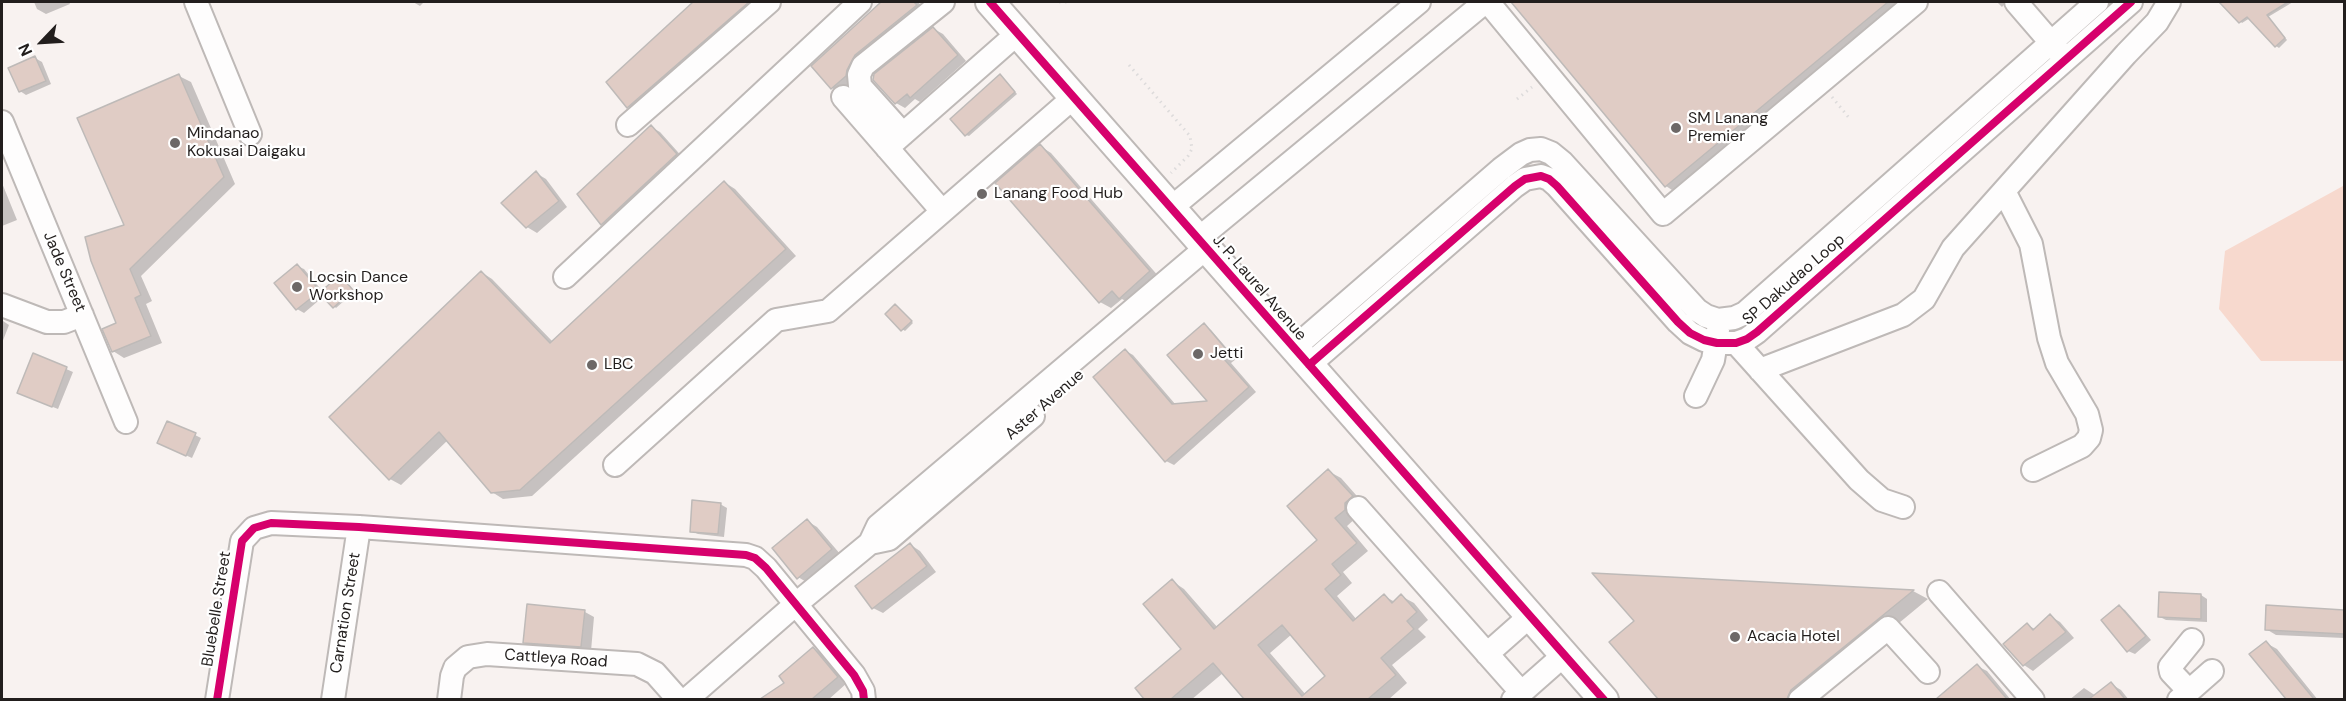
<!DOCTYPE html>
<style>
body{margin:0}
#map{position:relative;width:2346px;height:701px;overflow:hidden;background:#f8f2f0;font-family:"DM Sans",sans-serif}
canvas{display:block}
.frame{position:absolute;inset:0;border:3px solid #221e1d;pointer-events:none}
.north{position:absolute;left:12px;top:12px;width:60px;height:60px;-webkit-text-stroke:4px #fff;paint-order:stroke;rotate:245deg;font-size:16px;font-weight:700;line-height:24px;text-align:center;color:#221e1d}
.north::after{content:'';display:block;margin:auto;width:21px;height:27px;background:#221e1d;clip-path:polygon(50% 0,100% 100%,50% 72%,0 100%)}
</style>
<div id="map">
<canvas width="2346" height="701"></canvas>
<div class="frame"></div>
<div class="north">N</div>
</div>
<script>
const context = document.querySelector('canvas').getContext('2d');
context.lineJoin = 'round';
function fillPath(path, color) { context.fillStyle = color; context.fill(path, 'evenodd'); }
const shape = rows => new Path2D(rows.map(r => 'M' + r).join(''));
function stroke(path, color, width, dash) { context.strokeStyle = color; context.lineWidth = width; context.lineCap = dash ? 'butt' : 'round'; context.setLineDash(dash || []); context.stroke(path); }
function drawText(font, color, halo, rows, align = 'center') {
  context.font = font + ' "DM Sans",sans-serif'; context.lineWidth = 4.5; context.setLineDash([]); context.textBaseline = 'middle'; context.strokeStyle = halo; context.fillStyle = color; for (const [text, x, y, turn = 0] of rows) {
    context.save(); context.translate(x, y); context.rotate((+turn || 0) * Math.PI / 180); context.textAlign = isNaN(turn) ? turn : align; if (halo) context.strokeText(text, 0, 0); context.fillText(text, 0, 0); context.restore();
  }
}
const green = shape([
 [2343,186,2344,361,2261,361,2219,309,2225,251]
]);
const shadow = shape([
 [34,2,69,2,70,4,46,14,37,9],
 [413,2,424,2,420,6],
 [695,2,760,2,641,114,628,106,608,82],
 [885,2,918,2,926,11,841,93,832,88,813,66],
 [1513,2,1904,2,1675,192,1666,186],
 [1997,2,2006,2,2002,7],
 [2221,2,2293,2,2268,17,2287,40,2279,48,2276,46,2250,18,2242,23],
 [934,29,943,34,966,61,920,102,915,99,905,108,896,103],
 [35,58,42,62,51,84,26,95,20,91],
 [179,76,191,82,235,184,141,276,152,301,146,304,162,343,124,358,113,351,118,324,126,226],
 [1003,78,1017,94,969,136,966,135],
 [651,127,660,132,685,160,611,229,602,224],
 [1040,146,1051,153,1160,278,1131,304,1122,299,1111,308,1100,302],
 [536,173,546,179,567,207,537,233,527,227],
 [724,182,735,189,796,256,532,496,503,499,492,492,448,440,401,485,390,479,481,272,492,279,553,342],
 [2,183,17,220,2,226],
 [297,266,304,269,323,292,342,278,354,292,336,308,324,296,304,313,297,309],
 [896,306,913,323,905,331,902,329],
 [3,321,9,325,2,343,2,321],
 [1204,325,1211,330,1236,359,1231,363,1256,392,1174,465,1166,461,1126,351,1133,355,1176,405,1210,402],
 [34,355,73,372,58,409,25,396],
 [195,435,201,438,192,458,165,446],
 [1328,471,1341,478,1364,504,1357,517,1347,526,1368,551,1343,572,1352,583,1337,596,1357,620,1384,596,1395,602,1401,596,1414,603,1428,620,1418,629,1426,637,1392,665,1407,683,1388,700,1246,700,1223,673,1191,700,1146,700,1137,689,1184,649,1172,581,1184,589,1218,628,1319,540],
 [1292,634,1327,676,1306,695,1270,653],
 [720,504,727,508,724,537,698,534,691,531],
 [807,521,817,527,841,555,808,583,798,577],
 [911,545,920,551,936,572,883,613,873,608],
 [1596,574,1913,591,1928,599,1806,700,1660,700,1611,643,1636,621],
 [2161,594,2201,595,2207,599,2207,622,2166,620,2160,617],
 [2119,606,2125,610,2151,640,2135,654,2128,651,2103,620],
 [2268,607,2344,611,2344,638,2276,635,2266,629],
 [585,612,594,617,591,651,534,648,524,642],
 [2050,616,2060,622,2074,638,2033,671,2024,665,2027,625,2035,629],
 [2266,643,2277,649,2318,700,2288,700,2252,654],
 [814,649,823,654,847,683,828,700,763,700,786,683],
 [1977,666,1987,671,2011,700,1938,700],
 [2111,684,2121,690,2129,700,2069,700,2084,688,2096,696]
]);
const building = shape([
 [693,2,749,2,627,108,606,82,693,2],
 [881,2,914,2,917,5,855,55,847,70,846,76,831,89,811,66,881,2],
 [1511,2,1888,2,1665,187,1511,2],
 [2219,2,2288,2,2267,15,2285,38,2275,47,2247,17,2239,23,2219,2],
 [933,27,958,55,910,98,907,94,895,104,873,80,874,74,933,27],
 [35,56,46,81,19,92,8,68,35,56],
 [179,74,224,177,130,269,141,295,135,298,151,336,112,352,102,329,116,323,91,261,85,237,124,225,77,118,179,74],
 [1000,74,1015,92,965,136,950,119,1000,74],
 [651,125,677,154,601,225,577,194,651,125],
 [1040,144,1150,271,1119,299,1112,291,1099,303,995,183,1040,144],
 [536,171,559,201,526,228,501,203,536,171],
 [724,181,786,249,520,490,491,493,439,432,389,480,329,417,481,271,550,343,724,181],
 [297,264,320,291,296,310,274,283,297,264],
 [340,275,353,290,333,308,319,293,340,275],
 [895,304,912,321,901,331,885,314,895,304],
 [1204,323,1230,354,1224,359,1249,387,1165,462,1093,377,1125,349,1172,404,1207,401,1167,355,1204,323],
 [33,353,67,367,52,407,17,393,33,353],
 [167,421,196,433,186,456,157,443,167,421],
 [1328,469,1353,496,1345,503,1345,510,1335,518,1357,543,1332,564,1341,575,1325,589,1353,621,1384,594,1392,603,1401,594,1417,612,1407,621,1414,629,1381,658,1396,675,1368,699,1244,699,1213,663,1171,699,1144,699,1135,688,1181,649,1143,604,1172,579,1214,629,1317,540,1287,506,1328,469],
 [1282,625,1325,676,1302,696,1258,645,1282,625],
 [692,500,721,503,718,534,690,532,692,500],
 [807,519,832,549,797,579,772,548,807,519],
 [910,543,927,566,872,609,855,586,910,543],
 [1592,573,1670,577,1914,590,1791,690,1787,699,1658,699,1609,642,1634,621,1592,573],
 [2159,592,2201,594,2201,619,2158,617,2159,592],
 [527,604,585,610,581,647,523,643,527,604],
 [2119,605,2146,636,2127,652,2101,620,2119,605],
 [2266,605,2344,610,2344,634,2265,630,2266,605],
 [2050,614,2066,632,2023,666,2003,644,2027,623,2033,630,2050,614],
 [2266,641,2314,699,2286,699,2249,654,2266,641],
 [813,647,838,677,812,699,760,699,784,683,779,676,813,647],
 [1977,664,2007,699,1936,699,1977,664],
 [2111,682,2125,699,2089,699,2111,682]
]);
const path = shape([
 [1059,2,1070,2],
 [1129,65,1190,136,1192,149,1188,156,1171,173],
 [1832,97,1850,119],
 [1517,99,1532,87]
]);
const minor = shape([
 [196,2,250,134],
 [1488,2,1663,214,1916,2],
 [2016,2,2060,53],
 [843,97,942,211],
 [2,122,126,422],
 [628,125,769,2],
 [903,134,860,86,859,75,863,66,943,2],
 [887,148,1018,33],
 [2004,191,2031,244,2049,338,2057,363,2087,414,2091,430,2089,438,2082,446,2033,470],
 [1171,208,1419,2],
 [1198,239,1485,2],
 [565,277,860,2],
 [2,305,47,322,64,322,82,315],
 [1736,343,1859,480,1882,500,1903,507],
 [1294,348,1501,169,1521,154,1530,150,1541,149,1551,153,1562,162,1697,310,1706,316,1718,320,1734,318,1745,313,2097,2],
 [1309,365,1515,186,1525,179,1541,176,1549,179,1557,186,1678,322,1690,333,1704,340,1717,343,1736,343,1747,339,1757,332,2131,2],
 [1760,370,1903,315,1924,299,1953,248,2126,54,2157,22,2169,2],
 [1696,396,1713,360,1718,330],
 [615,465,776,320,828,311,1074,97],
 [1358,508,1521,692],
 [870,543,889,539,1033,416],
 [1939,592,2033,700],
 [1487,654,1530,616],
 [2189,691,2171,672,2170,667,2192,640],
 [217,700,242,541,254,528,271,523,359,527,746,555,755,558,766,568,854,675,863,691,864,700],
 [333,700,359,527],
 [449,700,452,676,455,668,468,657,487,654,637,664,655,673,679,700],
 [686,700,796,604,870,543,878,526,1206,248],
 [1513,700,1564,655],
 [1800,700,1888,628,1928,672],
 [2179,700,2212,671]
]);
const major = shape([
 [990,2,1604,700]
]);
const cycleway = shape([
 [990,2,1604,700],
 [1309,365,1515,186,1525,179,1541,176,1549,179,1557,186,1678,322,1690,333,1704,340,1717,343,1736,343,1747,339,1757,332,2131,2],
 [217,700,242,541,254,528,271,523,359,527,746,555,755,558,766,568,854,675,863,691,864,700]
]);
const markers = [
 [1676,128,6,"#6d6867"],
 [175,143,6,"#6d6867"],
 [982,194,6,"#6d6867"],
 [297,287,6,"#6d6867"],
 [1198,354,6,"#6d6867"],
 [592,365,6,"#6d6867"],
 [1735,637,6,"#6d6867"]
];
const poiNames = [
 ["SM Lanang",1688,119],
 ["Premier",1688,137],
 ["Mindanao",187,134],
 ["Kokusai Daigaku",187,152],
 ["Lanang Food Hub",994,194],
 ["Locsin Dance",309,278],
 ["Workshop",309,296],
 ["Jetti",1210,354],
 ["LBC",604,365],
 ["Acacia Hotel",1747,637]
];
const streetNames = [
 ["Jade Street",64,272,67],
 ["SP Dakudao Loop",1794,280,-41],
 ["J. P. Laurel Avenue",1259,288,49],
 ["Aster Avenue",1045,405,-41],
 ["Bluebelle Street",217,609,-81],
 ["Carnation Street",346,613,-81],
 ["Cattleya Road",556,659,4]
];
fillPath(green, '#f7d9ce');
fillPath(shadow, '#0003');
fillPath(building, '#e0ccc5');
stroke(building, '#bebab8', 1.5);
stroke(minor, '#beb9b7', 26);
stroke(major, '#beb9b7', 32);
stroke(path, '#dddbdb', 3, [1.5, 4.5]);
stroke(minor, '#fefdfd', 22);
stroke(major, '#fefdfd', 28);
stroke(cycleway, '#d6006c', 8);
for (const [x, y, r, color] of markers) { const dot = new Path2D(); dot.arc(x, y, r, 0, 2 * Math.PI); context.fillStyle = color; context.fill(dot); stroke(dot, '#fff', 2); }
drawText('16px', '#221e1d', '#fff', poiNames, 'left');
drawText('16px', '#221e1d', '#fff', streetNames);
</script>
